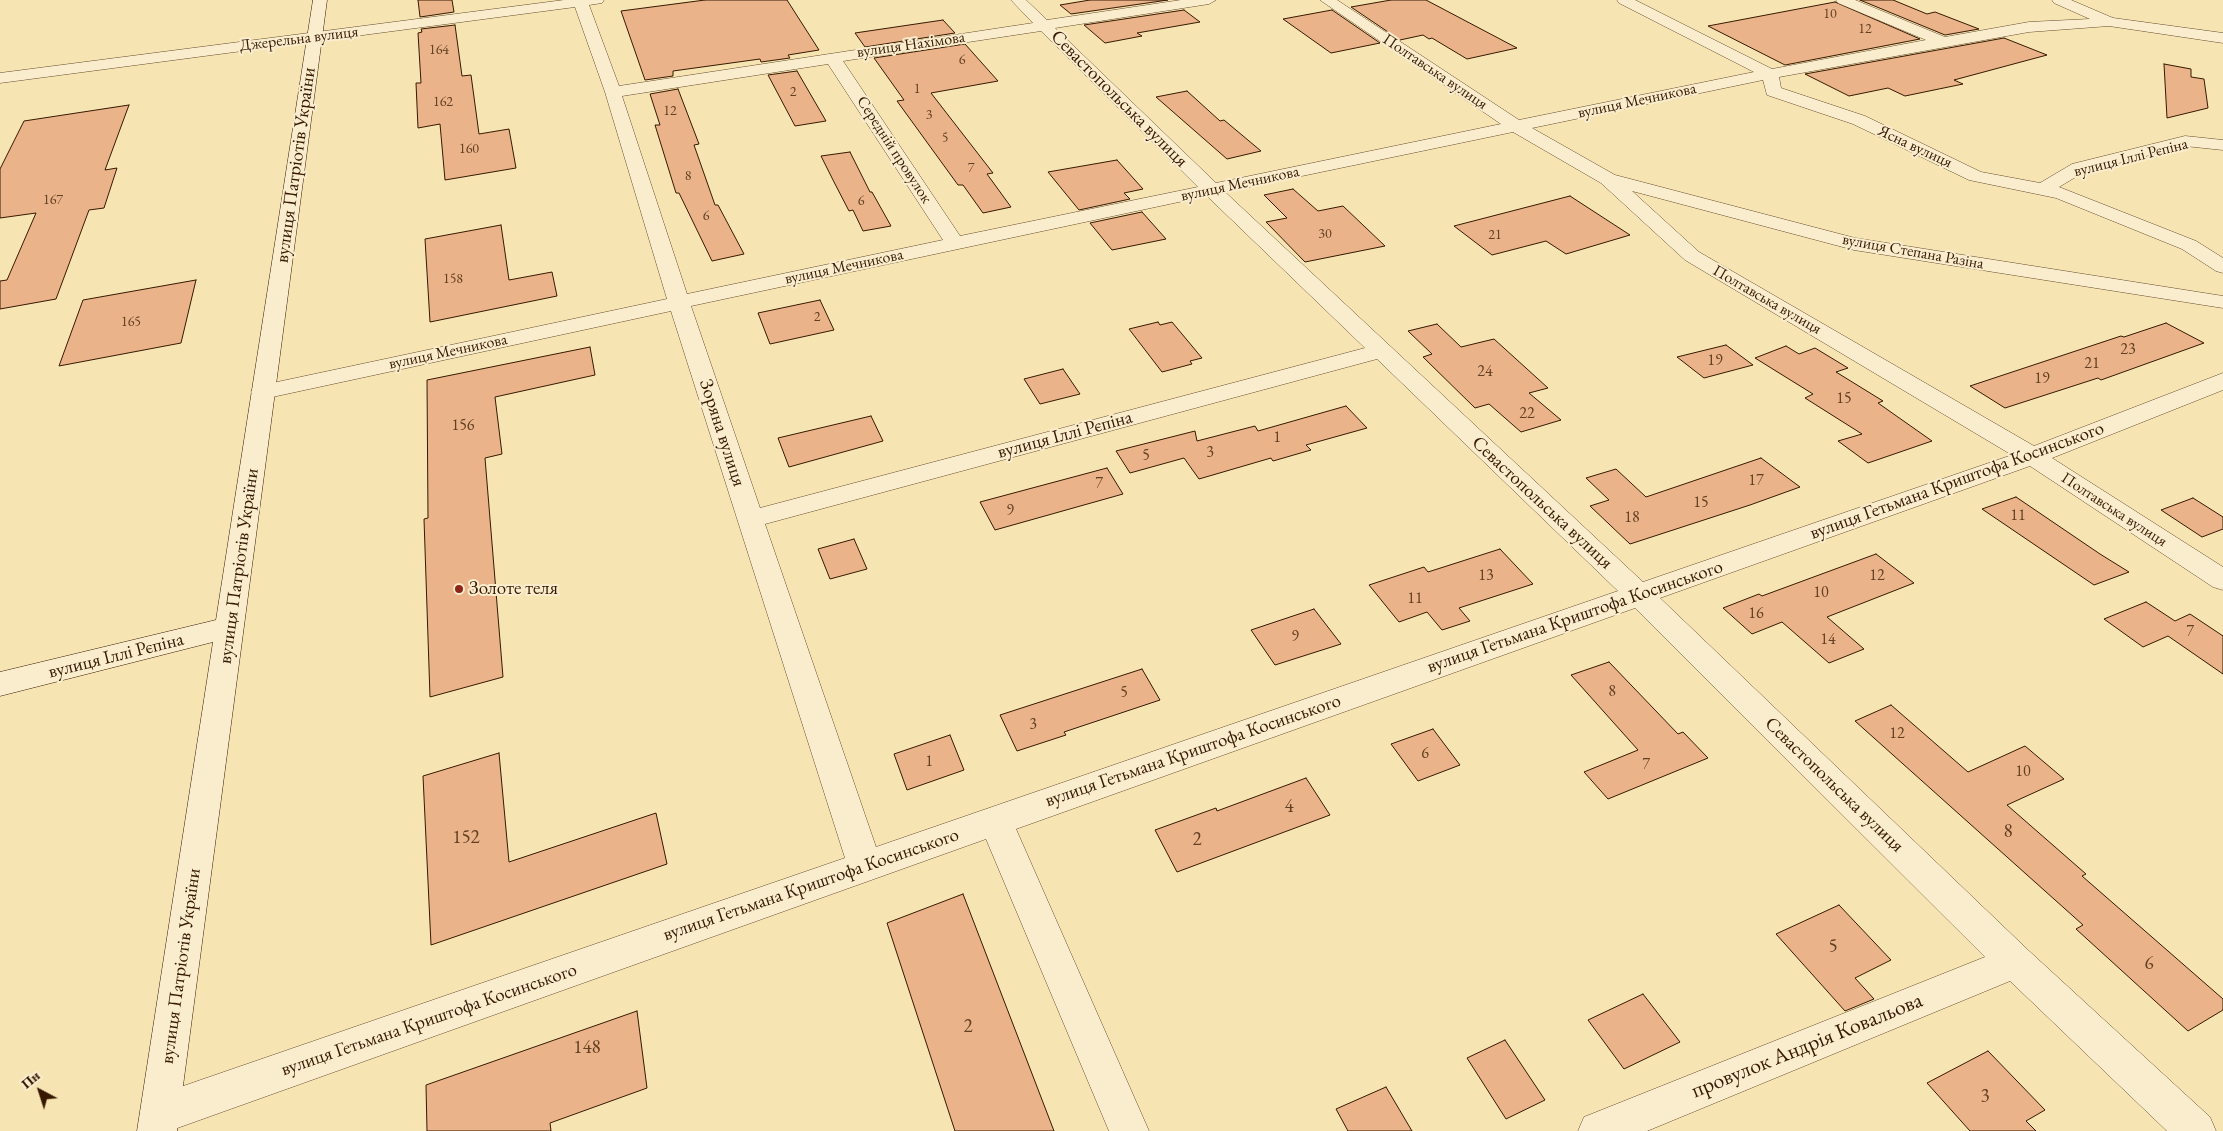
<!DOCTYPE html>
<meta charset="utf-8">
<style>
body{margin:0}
#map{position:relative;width:2223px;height:1131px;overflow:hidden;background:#f7e4b3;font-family:"EB Garamond",serif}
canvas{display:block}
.north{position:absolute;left:15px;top:1066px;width:50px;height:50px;-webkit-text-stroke:4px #faedce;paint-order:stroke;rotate:320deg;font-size:14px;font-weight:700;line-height:20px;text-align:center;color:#361900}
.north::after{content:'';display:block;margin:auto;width:18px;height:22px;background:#361900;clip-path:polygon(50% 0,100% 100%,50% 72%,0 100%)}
</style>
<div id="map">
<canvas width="2223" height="1131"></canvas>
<div class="north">Пн</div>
</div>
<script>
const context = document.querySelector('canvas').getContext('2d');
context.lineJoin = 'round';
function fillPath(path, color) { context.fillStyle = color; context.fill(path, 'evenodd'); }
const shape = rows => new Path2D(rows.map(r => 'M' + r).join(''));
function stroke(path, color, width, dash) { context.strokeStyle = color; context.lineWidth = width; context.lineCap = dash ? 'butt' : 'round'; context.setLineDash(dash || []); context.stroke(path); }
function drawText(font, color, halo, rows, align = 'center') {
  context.font = font + ' "EB Garamond",serif'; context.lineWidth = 4; context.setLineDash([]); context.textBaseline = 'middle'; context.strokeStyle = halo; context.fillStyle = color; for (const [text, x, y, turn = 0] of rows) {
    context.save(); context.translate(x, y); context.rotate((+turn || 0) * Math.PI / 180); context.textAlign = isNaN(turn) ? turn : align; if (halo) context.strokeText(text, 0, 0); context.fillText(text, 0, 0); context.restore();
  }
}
const building = shape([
 [418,0,452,0,454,12,420,17,418,0],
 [705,0,787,0,819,50,788,55,790,58,761,62,760,59,673,71,673,76,645,80,621,11,705,0],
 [1090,0,1168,0,1071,14,1060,5,1090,0],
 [1391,0,1426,0,1517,48,1467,59,1432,38,1429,39,1423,35,1400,40,1351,7,1391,0],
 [1860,0,1893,0,1927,14,1935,12,1979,29,1945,35,1860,0],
 [1835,2,1920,39,1785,65,1708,26,1835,2],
 [1184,10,1200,22,1137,33,1142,36,1105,43,1084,25,1184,10],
 [1332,10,1380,43,1331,53,1283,19,1332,10],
 [943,20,955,33,865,47,855,33,943,20],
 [455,25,462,76,471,75,479,134,509,129,516,168,445,180,440,124,418,128,416,83,421,83,418,33,422,32,421,29,455,25],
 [2004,38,2047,55,1954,80,1963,84,1905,96,1888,88,1849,96,1805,74,2004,38],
 [965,44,998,81,931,93,993,173,987,174,1011,207,983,213,963,185,958,185,897,101,904,100,874,58,965,44],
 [2164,64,2191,69,2191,77,2204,79,2208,108,2167,118,2164,64],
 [797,71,826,121,795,126,768,75,797,71],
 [678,89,699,144,694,145,715,205,718,205,744,254,712,261,679,193,676,193,655,125,660,125,650,94,678,89],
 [1187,91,1220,121,1224,120,1261,151,1227,159,1156,97,1187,91],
 [129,105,105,170,117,168,104,208,89,210,56,299,0,309,0,281,7,280,36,213,0,218,0,169,24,121,129,105],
 [850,152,870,192,872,192,891,226,863,231,853,210,849,211,834,182,821,156,850,152],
 [1117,160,1143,189,1124,193,1130,199,1079,210,1048,172,1117,160],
 [1293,189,1318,211,1343,206,1385,246,1305,262,1266,222,1287,218,1264,195,1293,189],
 [1570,196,1630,235,1566,254,1546,241,1492,255,1454,226,1570,196],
 [1142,212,1166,239,1112,250,1090,223,1142,212],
 [501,225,509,280,552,272,557,296,430,322,425,239,501,225],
 [196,280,181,343,59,366,83,300,196,280],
 [820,300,834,330,770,344,758,313,820,300],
 [1158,322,1160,325,1172,322,1202,358,1190,361,1192,364,1162,372,1129,329,1158,322],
 [2166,323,2204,343,2101,380,2098,378,2005,408,1970,386,2121,336,2124,337,2166,323],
 [1437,324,1461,347,1494,339,1548,388,1529,393,1561,420,1521,432,1489,404,1475,408,1423,357,1432,354,1408,331,1437,324],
 [1726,345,1753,365,1704,378,1677,357,1726,345],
 [1786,346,1799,354,1815,348,1848,368,1836,372,1883,401,1878,403,1932,441,1868,463,1838,441,1862,434,1805,398,1813,394,1755,358,1786,346],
 [590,347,595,375,495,397,502,454,485,458,503,677,430,697,424,519,428,518,427,380,590,347],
 [1063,369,1080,394,1040,404,1024,379,1063,369],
 [1346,406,1367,428,1306,445,1311,450,1273,461,1271,458,1199,479,1184,458,1130,473,1116,451,1195,431,1197,441,1255,426,1258,431,1346,406],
 [871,416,883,441,789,467,778,438,871,416],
 [1761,458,1800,487,1750,505,1630,544,1590,506,1609,500,1586,478,1616,469,1646,497,1761,458],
 [1107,468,1123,494,995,530,980,502,1107,468],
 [2016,497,2100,554,2129,572,2094,585,1982,509,2016,497],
 [2193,498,2223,517,2223,529,2202,537,2161,510,2193,498],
 [854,539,867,569,830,579,818,549,854,539],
 [1500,549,1533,584,1459,608,1470,621,1442,630,1427,612,1399,622,1369,585,1424,567,1428,572,1500,549],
 [1876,554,1914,583,1827,617,1864,649,1829,663,1782,622,1752,634,1723,608,1759,594,1762,596,1876,554],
 [2146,602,2175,621,2190,614,2223,636,2223,674,2168,636,2143,647,2104,619,2146,602],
 [1314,609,1341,644,1275,665,1251,630,1314,609],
 [1609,662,1678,734,1683,732,1708,758,1608,799,1584,772,1638,750,1571,675,1609,662],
 [1142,669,1160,700,1064,732,1066,735,1017,751,1000,715,1142,669],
 [1891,705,1968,772,2025,746,2064,779,2007,805,2086,874,2082,876,2223,999,2223,1010,2188,1031,2076,929,2083,925,1855,721,1891,705],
 [1433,729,1460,765,1418,781,1391,744,1433,729],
 [950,735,964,770,907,790,894,754,950,735],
 [499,753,509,862,656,813,667,864,431,945,423,776,499,753],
 [1306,778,1330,815,1177,872,1155,830,1216,808,1217,811,1306,778],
 [963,894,1054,1131,955,1131,887,923,963,894],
 [1839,905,1891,960,1855,978,1874,999,1845,1011,1776,934,1839,905],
 [1643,994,1680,1042,1624,1069,1588,1020,1643,994],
 [637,1011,647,1088,550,1123,551,1131,427,1131,426,1085,637,1011],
 [1505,1040,1545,1100,1506,1119,1467,1058,1505,1040],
 [1988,1051,2045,1110,2026,1121,2036,1131,1970,1131,1927,1083,1988,1051],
 [1386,1087,1412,1131,1348,1131,1336,1109,1386,1087]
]);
const street = shape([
 [564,0,604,0,602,3,589,5,619,86,1033,23,1011,0,1026,0,1047,20,1181,0,1216,0,1209,4,1055,28,1216,183,1501,124,1320,0,1337,0,1519,120,1754,72,1619,3,1617,0,1635,0,1772,69,1926,40,1838,3,1836,0,1855,0,1945,37,2029,22,2090,19,2054,3,2052,0,2071,0,2113,18,2223,33,2223,43,2109,26,2029,32,1779,77,1781,88,1865,116,1981,172,2040,183,2072,164,2185,136,2223,140,2223,150,2185,146,2084,172,2059,187,2196,241,2223,258,2223,273,2216,271,2182,249,2056,198,1969,180,1853,124,1767,95,1763,80,1532,128,1615,175,1855,238,2223,296,2223,308,1854,250,1632,191,1699,252,2034,446,2223,373,2223,390,2052,458,2223,567,2223,590,2213,587,2030,466,1660,598,2028,950,2210,1117,2216,1131,2167,1131,2010,981,1647,1131,1578,1131,1584,1117,1985,957,1635,608,1016,829,1149,1131,1109,1131,986,839,169,1131,153,1131,146,1128,140,1114,146,1100,160,1094,845,858,671,311,263,399,255,397,251,392,255,387,263,385,667,299,605,92,575,7,0,83,0,73,564,0],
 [1041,31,1198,187,960,236,843,61,1041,31],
 [828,64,943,240,687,294,622,96,828,64],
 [1513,132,1601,183,1685,260,2012,455,1643,582,1225,192,1513,132],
 [1207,196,1365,348,760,508,691,306,1207,196],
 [1377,359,1618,591,876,847,765,524,1377,359]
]);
const secondary = shape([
 [313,0,327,0,177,1131,137,1131,213,642,0,696,0,672,216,620,313,0]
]);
const markers = [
 [459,589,5,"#8f2418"]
];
const farNumbernames = [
 ["10",1830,14],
 ["12",1865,29],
 ["164",439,50],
 ["6",962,60],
 ["1",917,89],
 ["2",793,92],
 ["162",443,102],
 ["12",670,111],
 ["3",929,115],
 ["5",945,138],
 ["160",469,149],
 ["7",971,168],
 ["8",688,176],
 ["167",53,200],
 ["6",861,201],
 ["6",706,216],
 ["30",1325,234],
 ["21",1495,235],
 ["158",453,279],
 ["2",817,317],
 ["165",131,322]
];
const farStreetnames = [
 ["Джерельна вулиця",299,39,-7],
 ["вулиця Нахімова",911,45,-8],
 ["Полтавська вулиця",1435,72,34],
 ["вулиця Мечникова",1637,101,-12],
 ["Ясна вулиця",1915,147,25],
 ["Середній провулок",894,150,57],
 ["вулиця Іллі Рєпіна",2131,158,-14],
 ["вулиця Мечникова",1240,184,-12],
 ["вулиця Степана Разіна",1913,252,10],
 ["вулиця Мечникова",844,267,-12],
 ["Полтавська вулиця",1767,300,30],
 ["вулиця Мечникова",448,352,-12],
 ["Полтавська вулиця",2114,510,33]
];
const numberNames = [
 ["23",2128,350],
 ["19",1715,361],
 ["21",2092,364],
 ["24",1485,372],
 ["19",2042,379],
 ["15",1844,399],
 ["22",1527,414],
 ["156",463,426],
 ["1",1277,438],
 ["3",1210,453],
 ["5",1146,456],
 ["17",1756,481],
 ["7",1099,484],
 ["15",1701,503],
 ["9",1010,511],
 ["11",2018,516],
 ["18",1632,518],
 ["13",1486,576],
 ["12",1877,576],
 ["10",1821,593],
 ["11",1415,599],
 ["16",1756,614],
 ["7",2190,632],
 ["9",1295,637],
 ["14",1828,640],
 ["8",1612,692],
 ["5",1124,693],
 ["3",1033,725],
 ["12",1897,734],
 ["6",1425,754],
 ["1",929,762],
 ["7",1646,765],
 ["10",2023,772]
];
const streetNames = [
 ["Севастопольська вулиця",1119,99,45],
 ["вулиця Патріотів України",296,165,-82],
 ["Зоряна вулиця",722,433,72],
 ["вулиця Іллі Рєпіна",1065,435,-15],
 ["вулиця Гетьмана Криштофа Косинського",1957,481,-20],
 ["Севастопольська вулиця",1542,503,43],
 ["вулиця Патріотів України",239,566,-82],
 ["вулиця Гетьмана Криштофа Косинського",1575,617,-19],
 ["вулиця Іллі Рєпіна",116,656,-14],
 ["вулиця Гетьмана Криштофа Косинського",1193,751,-19],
 ["Севастопольська вулиця",1834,785,44],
 ["вулиця Гетьмана Криштофа Косинського",811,885,-19],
 ["вулиця Патріотів України",181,966,-82],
 ["вулиця Гетьмана Криштофа Косинського",429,1020,-19]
];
const poiNames = [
 ["Золоте теля",469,589]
];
const nearNumbernames = [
 ["4",1289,807],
 ["8",2008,832],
 ["152",466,838],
 ["2",1197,840],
 ["5",1833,947],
 ["6",2149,964],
 ["2",968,1027],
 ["148",587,1048],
 ["3",1985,1097]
];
const nearStreetnames = [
 ["провулок Андрія Ковальова",1807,1046,-22]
];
fillPath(building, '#eab38a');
stroke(building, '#361900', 1);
stroke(street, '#664c2d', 1);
stroke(secondary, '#361900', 1);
fillPath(street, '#faedce');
fillPath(secondary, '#faedce');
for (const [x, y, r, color] of markers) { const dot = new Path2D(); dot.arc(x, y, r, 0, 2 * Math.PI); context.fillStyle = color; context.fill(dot); stroke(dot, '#faedce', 2); }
drawText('14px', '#634022', null, farNumbernames);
drawText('16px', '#361900', '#faedce', farStreetnames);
drawText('16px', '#634022', null, numberNames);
drawText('19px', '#361900', '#faedce', streetNames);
drawText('19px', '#361900', '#faedce', poiNames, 'left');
drawText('19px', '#634022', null, nearNumbernames);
drawText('22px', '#361900', '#faedce', nearStreetnames);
</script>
